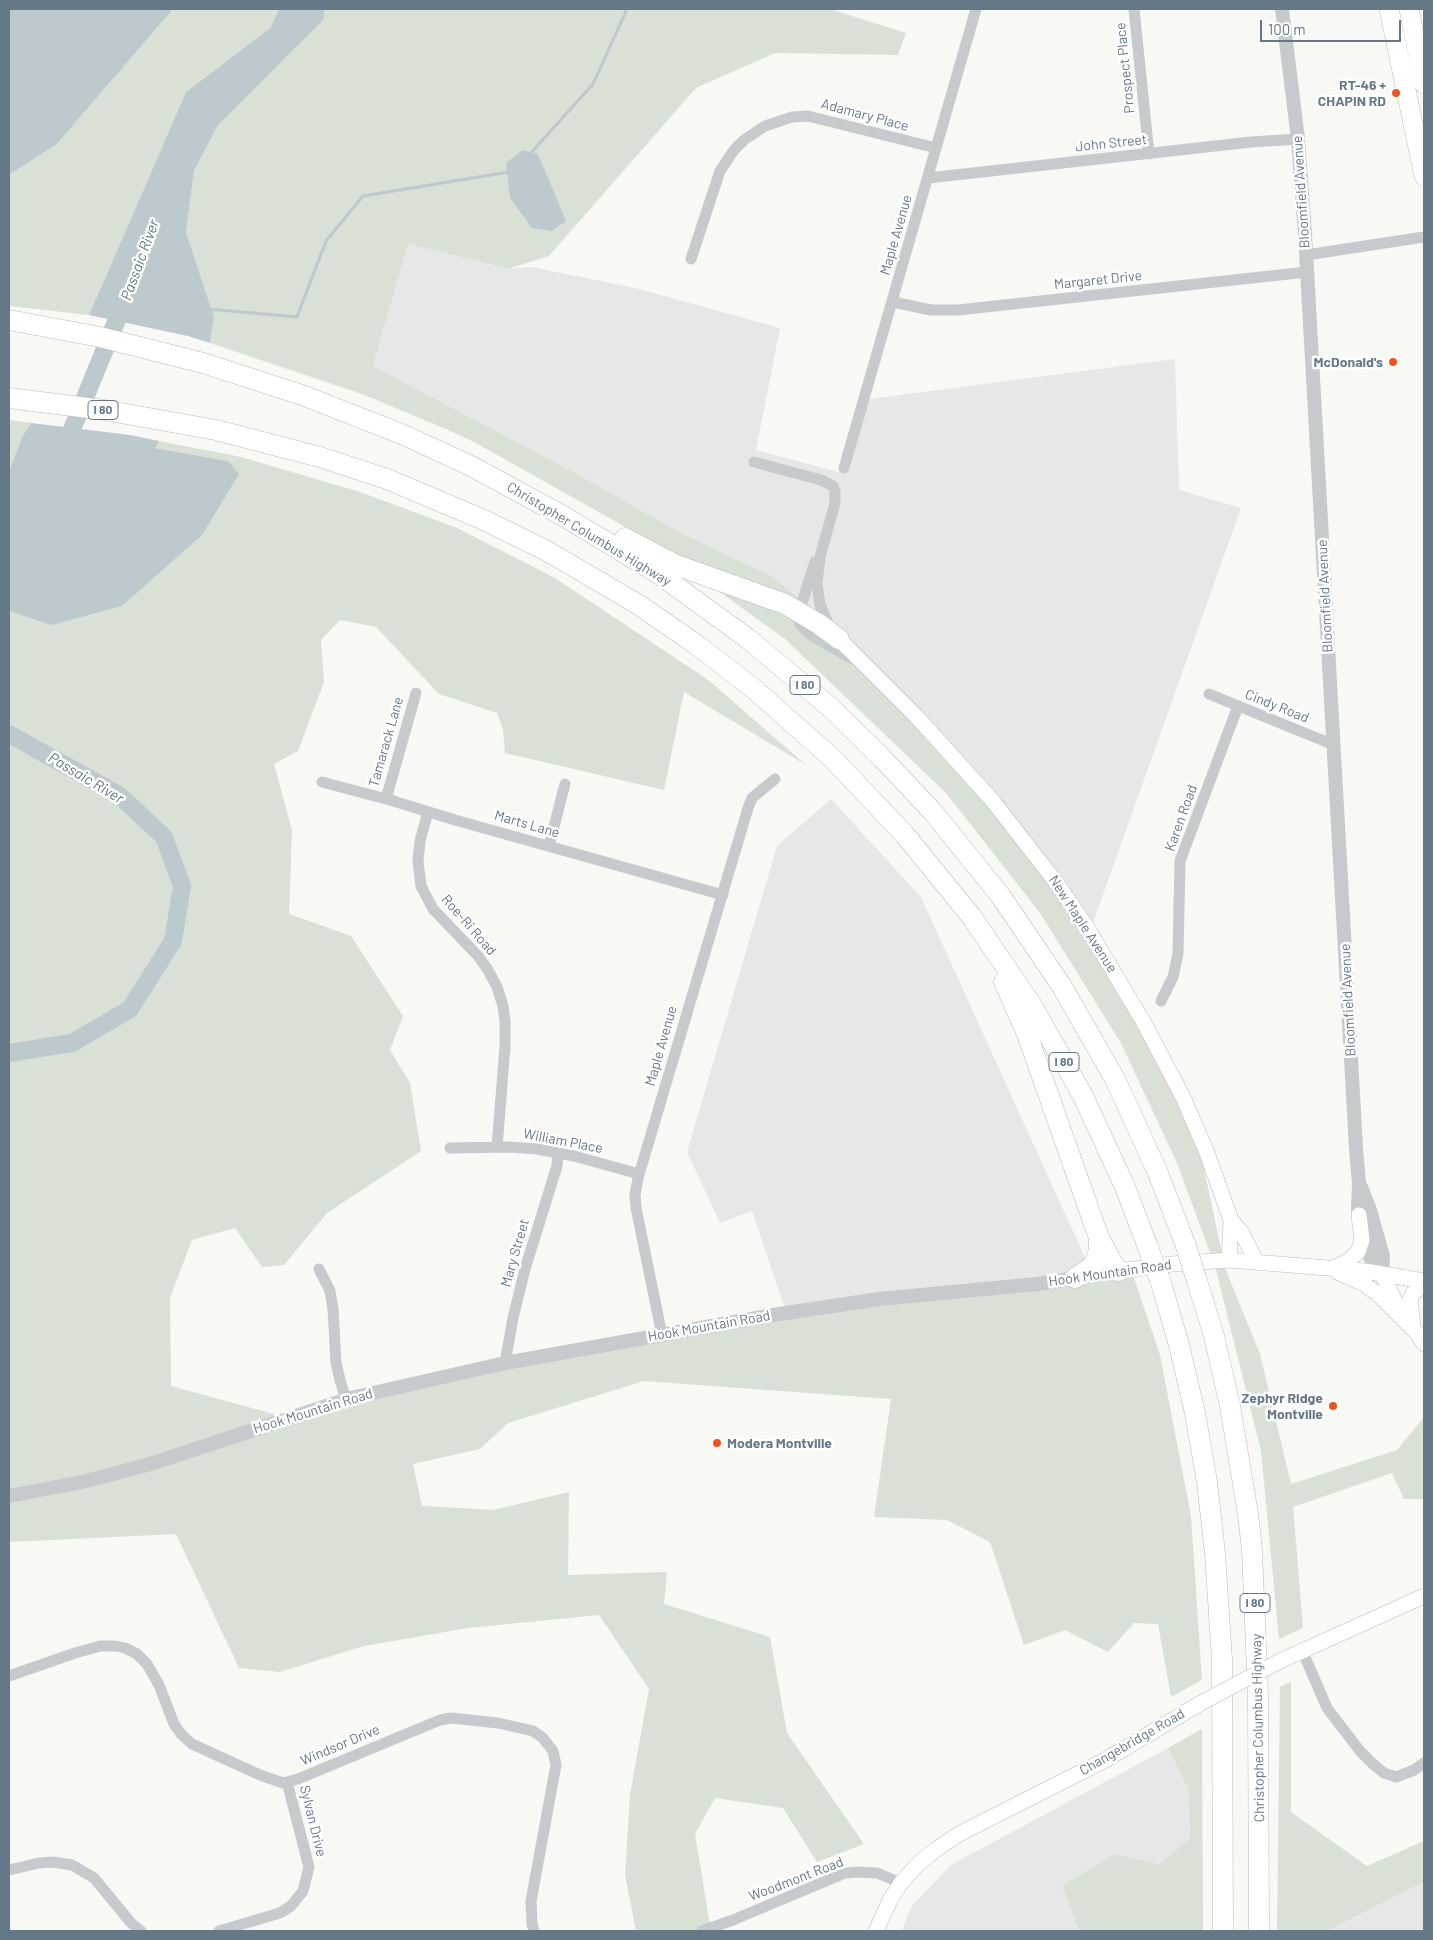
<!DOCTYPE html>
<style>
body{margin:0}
#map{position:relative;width:1433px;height:1940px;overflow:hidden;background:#f8f8f5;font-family:Barlow,sans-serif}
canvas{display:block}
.frame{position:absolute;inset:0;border:10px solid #657888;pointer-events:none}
.scale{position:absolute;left:1260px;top:20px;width:141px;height:22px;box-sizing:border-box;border:2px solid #657888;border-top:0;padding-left:6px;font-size:15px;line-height:18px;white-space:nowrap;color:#657888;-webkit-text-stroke:4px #fff;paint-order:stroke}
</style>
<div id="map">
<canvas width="1433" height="1940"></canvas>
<div class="frame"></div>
<div class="scale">100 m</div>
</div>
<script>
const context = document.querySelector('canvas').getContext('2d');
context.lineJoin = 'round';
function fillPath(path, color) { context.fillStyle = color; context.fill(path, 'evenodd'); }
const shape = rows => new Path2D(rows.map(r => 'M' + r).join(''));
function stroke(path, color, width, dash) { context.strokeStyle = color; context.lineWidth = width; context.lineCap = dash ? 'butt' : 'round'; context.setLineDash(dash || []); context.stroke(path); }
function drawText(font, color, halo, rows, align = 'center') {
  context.font = font + ' Barlow,sans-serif'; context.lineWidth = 5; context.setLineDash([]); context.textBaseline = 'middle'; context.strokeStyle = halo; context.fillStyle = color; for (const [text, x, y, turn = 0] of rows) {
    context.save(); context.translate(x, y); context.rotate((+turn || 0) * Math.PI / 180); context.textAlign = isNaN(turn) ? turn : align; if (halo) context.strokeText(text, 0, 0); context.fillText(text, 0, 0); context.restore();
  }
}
const built = shape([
 [408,244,507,269,532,267,639,289,780,328,756,450,842,473,862,400,1175,359,1179,490,1241,508,1090,931,804,603,771,576,681,533,568,469,373,366],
 [831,799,921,897,1092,1273,785,1309,752,1211,720,1223,687,1152,777,846],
 [1168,1748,1188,1789,1190,1838,1159,1864,1115,1854,1062,1886,1079,1931,902,1931,911,1907,951,1865],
 [1424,1882,1424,1931,1327,1931]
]);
const green = shape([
 [173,9,279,9,270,28,186,92,89,315,9,306,9,175,57,144],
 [325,9,830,9,906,33,898,55,775,53,696,88,549,256,508,269,408,244,373,366,568,469,681,533,771,576,835,627,942,742,1090,931,1194,1121,1225,1268,1260,1354,1291,1484,1397,1450,1424,1417,1424,1499,1404,1499,1392,1473,1293,1507,1303,1628,1279,1639,1261,1451,1215,1266,1177,1163,1121,1043,1040,913,946,793,785,639,645,538,474,442,448,430,362,394,210,343,214,317,186,232,194,171,218,125,322,20],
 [9,420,31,423,22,437,9,471],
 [159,441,241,457,360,492,457,528,555,578,707,679,806,765,684,692,664,790,505,753,503,729,497,713,439,694,376,627,340,620,321,640,324,682,298,751,274,764,292,830,289,914,351,936,403,1016,390,1050,410,1083,421,1151,327,1213,284,1265,262,1267,235,1228,192,1240,170,1298,171,1386,292,1419,428,1379,785,1309,1131,1269,1160,1355,1191,1516,1202,1680,1171,1697,1158,1624,1134,1623,1108,1652,1065,1630,1024,1645,990,1542,947,1520,874,1517,891,1399,644,1381,508,1423,480,1449,413,1464,422,1506,493,1510,569,1492,568,1575,667,1572,664,1604,770,1637,787,1733,864,1844,817,1862,783,1808,715,1798,695,1834,711,1931,636,1931,625,1875,630,1795,649,1689,599,1615,468,1628,364,1646,280,1672,239,1668,176,1534,9,1542,9,611,51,625,228,461,155,448],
 [1291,1682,1291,1812,1367,1866,1424,1841,1424,1882,1327,1931,1277,1931,1280,1687],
 [1202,1729,1203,1931,1079,1931,1062,1886,1115,1854,1159,1864,1190,1838,1188,1789,1168,1748]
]);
const water = shape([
 [9,9,173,9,57,144,9,175],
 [279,9,325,9,323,20,218,125,194,171,186,232,214,317,210,343,188,336,89,315,186,92,270,28],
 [523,150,538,154,566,221,552,231,532,228,510,198,506,163],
 [31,423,130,435,159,441,155,448,228,461,239,474,202,535,122,606,51,625,9,611,9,471,22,437]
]);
const stream = shape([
 [530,154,593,84,627,9],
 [208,309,297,317,326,241,363,196,509,172]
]);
const river = shape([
 [64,449,125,300],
 [9,734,119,795,164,837,182,886,173,941,130,1009,72,1043,9,1053]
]);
const minor = shape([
 [1134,9,1149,154],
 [928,178,1251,142,1298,139],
 [1306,255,1424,237],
 [691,259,720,171,734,150,744,140,765,126,792,117,808,116,936,148],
 [893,302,931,310,958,310,1307,272],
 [754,462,821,480,833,486,835,491,835,503,820,557,817,583,820,605,830,628],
 [844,468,976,9],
 [815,562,799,612,800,624,809,634,851,658],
 [1209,694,1334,745],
 [322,782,390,800,455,820,723,895],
 [386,799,416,693],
 [428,812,420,841,418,861,421,886,433,909,478,956,488,970,497,987,503,1006,505,1021,505,1047,497,1147],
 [549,846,565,784],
 [1161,1001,1173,977,1178,954,1180,861,1238,706],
 [450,1148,510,1147,537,1149,574,1156,639,1174],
 [319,1269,330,1291,333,1309,336,1363,340,1380,346,1400],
 [662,1335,636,1208,635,1195,638,1178,748,808,752,798,775,779],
 [505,1363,513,1318,525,1269,557,1166,558,1153],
 [1302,1650,1327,1708,1360,1751,1373,1764,1384,1773,1396,1777,1414,1770,1424,1763],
 [9,1676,75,1653,100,1646,116,1646,125,1648,137,1654,147,1664,159,1685,174,1724,182,1735,192,1744,260,1775,283,1783,298,1779,440,1720,451,1718,498,1723,533,1731,543,1738,553,1751,556,1765,531,1901,532,1924,534,1931],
 [9,1870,39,1863,53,1862,72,1865,94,1878,132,1924,141,1931],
 [219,1931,280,1913,291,1906,303,1891,309,1867,287,1782],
 [702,1931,733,1920,845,1873,858,1872,877,1873,901,1883]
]);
const tertiary = shape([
 [1282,9,1298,139,1305,234,1356,1148,1359,1184,1358,1209,1370,1257,1382,1274],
 [1361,1187,1369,1207,1383,1256,1382,1274],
 [9,1496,82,1482,147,1465,351,1398,505,1363,773,1315,879,1299,1038,1284,1119,1271]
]);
const secondary = shape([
 [839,639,916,716,992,800,1055,881,1088,929,1144,1023,1183,1097,1207,1153,1231,1220,1242,1233,1256,1261],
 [1229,1260,1231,1220],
 [1333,1268,1348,1261,1358,1252,1362,1240,1359,1215],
 [1119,1271,1172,1264,1229,1260,1365,1271,1424,1281],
 [1339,1273,1364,1284,1379,1295,1414,1330],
 [1382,1274,1396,1303,1424,1344],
 [1413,1324,1410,1300,1413,1293,1424,1285],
 [1280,1661,1424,1596],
 [876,1931,890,1900,901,1883,919,1863,938,1848,959,1834,1105,1760,1201,1703]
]);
const trunk = shape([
 [1389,9,1424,176],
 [1409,9,1424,84]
]);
const motorway = shape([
 [9,320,100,337,203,363,302,395,404,435,471,466,565,517,659,574,747,638,831,708,882,758,932,811,1000,895,1061,985,1115,1079,1158,1173,1186,1246],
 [9,398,104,410,216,430,320,457,387,479,484,520,547,551,639,605,697,645,754,689,833,759,905,835,971,916,1031,1004,1083,1096,1125,1187,1149,1250],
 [625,538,676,565,785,604,819,624,839,639],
 [1004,982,1027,1034,1099,1238,1113,1264,1119,1271],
 [1075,1278,1090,1268,1095,1263,1099,1250,1099,1238],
 [1197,1281,1214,1336,1230,1406,1248,1514,1252,1550,1258,1695,1259,1931],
 [1161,1283,1179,1345,1195,1413,1207,1482,1215,1553,1222,1660,1223,1931]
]);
const secondaryBridge = shape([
 [1201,1703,1280,1661]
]);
const motorwayBridge = shape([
 [1186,1246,1197,1281],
 [1149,1250,1161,1283]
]);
const markers = [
 [1396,93,5,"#ef541e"],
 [1393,362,5,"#ef541e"],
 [1333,1406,5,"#ef541e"],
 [717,1443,5,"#ef541e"]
];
const shields = [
 [103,410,30],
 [805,685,30],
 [1064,1062,30],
 [1255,1603,30]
];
const shieldNames = [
 ["I 80",103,410],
 ["I 80",805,685],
 ["I 80",1064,1062],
 ["I 80",1255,1603]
];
const streetNames = [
 ["Prospect Place",1125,68,-96],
 ["Adamary Place",865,115,15],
 ["John Street",1111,143,-6],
 ["Bloomfield Avenue",1301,192,-94],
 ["Maple Avenue",896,235,-74],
 ["Margaret Drive",1098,280,-6],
 ["Christopher Columbus Highway",589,534,31],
 ["Bloomfield Avenue",1325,596,-93],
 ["Cindy Road",1277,706,22],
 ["Tamarack Lane",386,742,-74],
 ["Karen Road",1181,818,-70],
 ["Marts Lane",527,824,16],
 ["New Maple Avenue",1083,924,57],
 ["Roe-Ri Road",469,925,49],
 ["Bloomfield Avenue",1348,1000,-93],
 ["Maple Avenue",661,1046,-74],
 ["William Place",563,1141,11],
 ["Mary Street",515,1253,-74],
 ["Hook Mountain Road",1110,1273,-8],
 ["Hook Mountain Road",709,1326,-10],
 ["Hook Mountain Road",313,1411,-17],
 ["Christopher Columbus Highway",1258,1728,-91],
 ["Changebridge Road",1132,1742,-30],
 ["Windsor Drive",340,1745,-23],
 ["Sylvan Drive",313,1821,76],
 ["Woodmont Road",796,1879,-21]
];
const poiNames = [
 ["RT-46 +",1386,85],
 ["CHAPIN RD",1386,101],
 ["McDonald's",1383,362],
 ["Zephyr Ridge",1323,1398],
 ["Montville",1323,1414],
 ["Modera Montville",727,1443,"left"]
];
const waterNames = [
 ["Passaic River",140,260,-70],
 ["Passaic River",86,778,31]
];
fillPath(built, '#e6e7e6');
fillPath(green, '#d9e0d6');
fillPath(water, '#bcc9cd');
stroke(stream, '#bcc9cd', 3);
stroke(river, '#bcc9cd', 18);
stroke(secondary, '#b8bdc2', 16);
stroke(trunk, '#b8bcbf', 20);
stroke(motorway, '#b8bcbf', 21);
stroke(minor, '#c6cacd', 11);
stroke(tertiary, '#c6cacd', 14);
stroke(secondary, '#fff', 15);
stroke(trunk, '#fff', 19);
stroke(motorway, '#fff', 20);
stroke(secondaryBridge, '#b8bdc2', 16, []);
stroke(motorwayBridge, '#b8bcbf', 21, []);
stroke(secondaryBridge, '#fff', 15);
stroke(motorwayBridge, '#fff', 20);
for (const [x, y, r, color] of markers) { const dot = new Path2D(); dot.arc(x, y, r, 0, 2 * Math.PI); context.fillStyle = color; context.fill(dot); stroke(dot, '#fff', 2); }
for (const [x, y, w] of shields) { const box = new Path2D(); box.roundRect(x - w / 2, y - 9.5, w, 19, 4); context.fillStyle = '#fff'; context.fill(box); stroke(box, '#657888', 1); }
drawText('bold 12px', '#657888', null, shieldNames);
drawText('14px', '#657888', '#fff', streetNames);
drawText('bold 14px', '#657888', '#fff', poiNames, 'right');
drawText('italic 15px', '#617a84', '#fff', waterNames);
</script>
